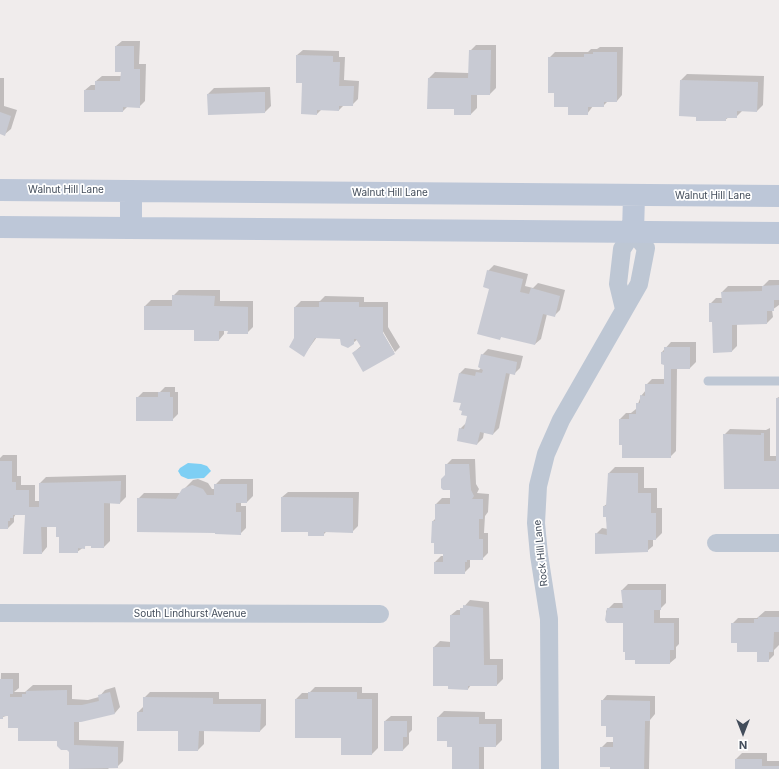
<!DOCTYPE html>
<style>
body{margin:0}
#map{position:relative;width:779px;height:769px;overflow:hidden;background:#f0ecec;font-family:Inter,sans-serif}
canvas{display:block}
.north{position:absolute;left:723px;top:713px;width:40px;height:40px;-webkit-text-stroke:3px #fff;paint-order:stroke;rotate:180deg;font-size:11px;font-weight:700;line-height:16px;text-align:center;color:#434d5b}
.north::after{content:'';display:block;margin:auto;width:14px;height:18px;background:#434d5b;clip-path:polygon(50% 0,100% 100%,50% 72%,0 100%)}
</style>
<div id="map">
<canvas width="779" height="769"></canvas>
<div class="north">N</div>
</div>
<script>
const context = document.querySelector('canvas').getContext('2d');
context.lineJoin = 'round';
function fillPath(path, color) { context.fillStyle = color; context.fill(path, 'evenodd'); }
const shape = rows => new Path2D(rows.map(r => 'M' + r).join(''));
function stroke(path, color, width, dash) { context.strokeStyle = color; context.lineWidth = width; context.lineCap = dash ? 'butt' : 'round'; context.setLineDash(dash || []); context.stroke(path); }
function drawText(font, color, halo, rows, align = 'center') {
  context.font = font + ' Inter,sans-serif'; context.lineWidth = 3.5; context.setLineDash([]); context.textBaseline = 'middle'; context.strokeStyle = halo; context.fillStyle = color; for (const [text, x, y, turn = 0] of rows) {
    context.save(); context.translate(x, y); context.rotate((+turn || 0) * Math.PI / 180); context.textAlign = isNaN(turn) ? turn : align; if (halo) context.strokeText(text, 0, 0); context.fillText(text, 0, 0); context.restore();
  }
}
const water = shape([
 [188,463,201,464,207,466,211,471,204,478,188,479,181,476,178,471,180,468]
]);
const shadow = shape([
 [122,41,140,41,139,64,146,64,145,101,139,107,128,106,123,111,85,90,91,85,96,85,96,81,102,76,122,76,116,46],
 [476,45,496,45,496,88,490,94,477,94,477,108,471,114,455,108,429,78,435,72,469,73,470,51],
 [600,47,623,47,622,95,617,101,608,101,603,106,593,106,587,114,569,106,555,92,549,58,555,52,588,52,591,49,597,49],
 [303,50,339,51,339,57,345,57,344,80,359,81,358,99,352,105,344,105,339,110,321,110,317,114,303,82,297,55],
 [687,74,764,76,763,105,757,111,743,110,736,117,729,117,725,120,681,80],
 [0,78,4,78,4,106,17,110,11,129,5,134,0,133],
 [270,87,271,106,265,112,209,114,208,94,214,88],
 [494,265,528,274,525,286,533,288,538,283,565,290,560,310,554,316,547,314,541,339,535,344,502,336,500,338,488,271],
 [769,280,779,280,779,305,772,310,773,317,767,323,737,323,737,346,732,351,713,321,710,304,716,298,722,298,722,292,728,286,763,286],
 [179,290,220,290,220,301,253,301,253,327,247,333,224,330,224,334,219,340,145,306,151,300,173,300,173,296],
 [325,296,364,297,364,302,388,302,388,327,400,347,395,352,381,328,380,329,394,352,363,370,353,353,361,346,358,339,353,343,341,338,317,337,304,355,295,339,295,307,301,301,320,301],
 [671,342,696,342,696,362,690,368,677,368,676,451,670,457,623,444,620,419,626,413,631,413,636,409,641,396,646,390,646,385,652,379,665,379,665,364,662,352],
 [488,349,523,356,520,368,515,373,510,373,499,428,493,434,484,432,483,438,477,444,460,429,466,423,468,415,462,402,459,374,465,368,479,370,481,368,482,355],
 [165,387,175,387,175,392,178,392,178,414,172,420,137,398,143,392,160,392],
 [779,397,779,488,724,435,730,429,766,430,770,428,770,456,777,456,777,398],
 [3,455,17,455,17,476,21,476,21,485,35,485,35,501,40,501,40,483,46,477,126,475,126,497,120,503,110,502,110,541,104,547,87,545,77,552,60,536,57,526,47,526,47,547,42,553,26,514,16,514,14,517,14,522,8,528,0,528,0,458],
 [452,459,475,459,476,484,479,489,477,493,489,494,488,512,485,516,484,533,488,533,488,553,482,559,470,559,470,567,464,573,435,562,441,556,444,556,433,521,436,518,436,504,442,498,451,498,451,489,446,475,446,465],
 [615,467,644,467,644,488,657,488,657,508,662,508,662,533,656,539,653,539,653,546,647,551,596,534,602,528,608,529,604,506,607,504,609,473],
 [198,479,208,483,212,489,215,489,215,485,221,479,253,479,253,496,247,502,241,502,241,506,246,506,246,528,240,534,138,499,144,493,180,493,193,480],
 [288,492,359,492,358,526,352,532,327,531,323,535,282,497],
 [628,584,666,584,666,603,660,609,660,618,679,618,679,644,676,647,676,658,670,663,624,622,606,620,606,611,614,603,623,603,622,590],
 [470,600,489,602,490,659,503,659,503,679,497,685,471,685,468,689,434,647,440,641,451,642,451,615,457,610,461,610],
 [765,611,779,611,779,645,774,650,774,655,768,661,758,651,738,642,732,624,738,618,757,618],
 [1,673,19,673,19,688,14,692,25,692,33,685,72,685,72,699,88,700,99,697,105,690,115,687,120,707,115,713,79,721,79,740,124,741,123,761,117,767,110,767,108,769,70,769,70,752,58,740,19,727,9,715,0,718],
 [315,687,362,687,362,693,378,693,378,748,372,754,342,737,296,699,302,693,309,693],
 [150,692,219,692,219,699,266,699,266,725,260,731,204,730,204,744,198,750,179,750,179,730,138,712,144,706,144,698],
 [607,695,655,696,655,714,650,720,649,769,611,769,601,748,607,742,614,742,614,736,607,725,602,701],
 [444,711,485,712,485,719,502,719,502,740,496,746,484,746,484,769,428,769,453,769,453,746,438,717],
 [391,716,412,716,412,730,409,733,409,744,403,750,385,721],
 [742,753,767,753,767,761,779,761,779,769,736,769,736,759]
]);
const building = shape([
 [115,46,134,46,134,69,140,69,140,108,123,107,123,112,84,112,84,90,95,90,95,81,120,81,121,72,115,72],
 [469,50,491,50,490,95,471,95,471,115,454,115,454,109,427,109,428,78,468,78],
 [593,52,617,52,617,102,604,102,604,107,588,107,588,115,568,115,568,107,554,107,554,93,548,93,548,57,584,57,584,54,593,54],
 [296,55,333,56,333,62,340,62,339,86,354,86,353,106,339,106,339,111,317,110,317,115,301,114,302,83,296,83],
 [680,80,758,82,757,112,737,111,737,118,726,118,726,121,696,121,696,117,679,116],
 [261,92,265,92,265,113,208,115,207,94],
 [0,112,11,116,5,136,0,134],
 [487,270,523,279,520,292,529,294,531,288,560,296,555,317,543,314,535,345,501,337,500,340,477,334,489,289,483,287],
 [779,285,779,300,774,300,774,311,767,311,767,324,732,325,732,352,713,353,712,322,709,322,709,303,722,303,721,292,762,291,762,286],
 [172,295,215,296,214,306,248,307,248,334,227,334,228,331,219,331,219,341,194,341,194,330,144,330,144,306,172,306],
 [319,302,359,302,359,307,383,307,383,333,395,354,363,372,352,353,361,347,356,339,354,339,354,344,348,348,341,345,340,339,315,338,304,357,289,347,294,338,294,307,319,307],
 [664,347,690,347,690,369,671,369,671,458,622,458,622,445,619,445,619,419,629,419,629,414,636,414,636,403,640,403,640,395,645,396,645,384,664,384,664,365,661,364,661,352,664,352],
 [481,354,517,362,515,375,506,373,493,435,480,432,477,445,457,441,459,428,464,429,467,416,461,415,462,411,459,410,461,403,453,402,459,373,475,376,476,372,482,373,483,370,478,367],
 [158,392,170,392,170,397,173,397,173,421,136,421,136,397,158,397],
 [776,398,779,398,779,489,724,489,723,434,761,435,761,433,764,433,764,461,776,461],
 [0,461,12,461,12,482,16,482,16,490,29,490,29,507,39,507,39,483,121,481,120,504,104,503,104,548,91,548,91,546,85,546,85,549,78,548,78,553,59,553,59,537,56,537,56,527,41,527,42,554,23,554,25,515,13,515,13,518,10,518,10,521,8,521,8,529,0,529],
 [445,464,469,464,471,490,474,496,472,499,483,499,483,519,479,519,479,539,483,539,483,560,467,560,467,562,465,562,465,574,434,574,434,562,443,562,443,554,434,554,434,543,431,543,432,521,435,521,435,504,450,504,450,490,443,490,441,488,441,479,445,475],
 [608,473,638,473,638,493,651,493,651,513,656,513,656,540,648,540,648,552,595,554,595,533,607,535,606,517,603,517,603,506,606,506],
 [214,484,247,484,247,503,236,503,236,512,241,512,241,535,215,534,215,533,137,532,137,498,176,499,182,489,192,485,203,489,207,495,214,495],
 [281,497,353,498,353,533,324,532,324,536,308,536,308,532,281,532],
 [621,590,661,590,661,610,654,610,654,623,674,623,674,650,670,650,670,664,635,664,635,660,625,660,625,652,623,652,623,623,607,623,605,620,607,608,623,608],
 [463,605,483,608,484,665,497,665,497,686,468,686,468,690,448,689,448,686,433,686,433,647,450,647,450,615,460,615,460,608,463,608],
 [758,617,779,617,779,632,774,632,773,652,769,652,769,662,757,662,757,652,737,652,737,643,731,643,731,623,754,623,754,619,758,619],
 [0,679,13,679,13,694,10,694,10,697,22,697,22,694,26,694,26,691,67,690,67,705,82,705,99,701,98,695,110,692,115,714,81,722,74,722,74,745,118,747,118,768,69,769,69,752,67,750,61,750,57,746,57,741,18,741,18,728,8,728,8,716,3,716,3,719,0,719],
 [308,692,357,692,357,699,372,699,372,755,341,755,341,738,295,738,295,699,308,699],
 [143,697,213,698,213,704,261,704,260,732,199,731,198,751,178,751,178,731,137,731,137,712,143,712],
 [601,700,650,701,650,721,645,721,644,769,610,769,610,767,600,767,600,747,613,747,613,737,606,737,606,726,601,726],
 [437,717,479,717,479,724,496,724,496,747,479,747,479,769,452,769,452,747,447,747,447,741,437,741],
 [384,721,407,721,407,737,403,737,403,751,384,751],
 [735,759,762,759,762,766,779,766,779,769,735,769]
]);
const lane = shape([
 [708,381,779,381]
]);
const street = shape([
 [716,543,779,543],
 [0,613,380,614],
 [550,769,549,619,539,555,536,523,538,486,546,454,561,420,639,284,646,248,633,232,622,249,618,284,624,309]
]);
const secondary = shape([
 [0,190,779,196],
 [131,191,131,228],
 [0,227,779,233],
 [633,232,634,196]
]);
const streetNames = [
 ["Walnut Hill Lane",66,190],
 ["Walnut Hill Lane",390,193],
 ["Walnut Hill Lane",713,196],
 ["Rock Hill Lane",541,553,-96],
 ["South Lindhurst Avenue",190,614]
];
fillPath(water, '#7ecff4');
fillPath(shadow, '#0003');
fillPath(building, '#c8cad3');
stroke(lane, '#bec7d4', 9);
stroke(street, '#bec7d4', 18);
stroke(secondary, '#bdc7d8', 22);
drawText('10px', '#434d5b', '#fff', streetNames);
</script>
